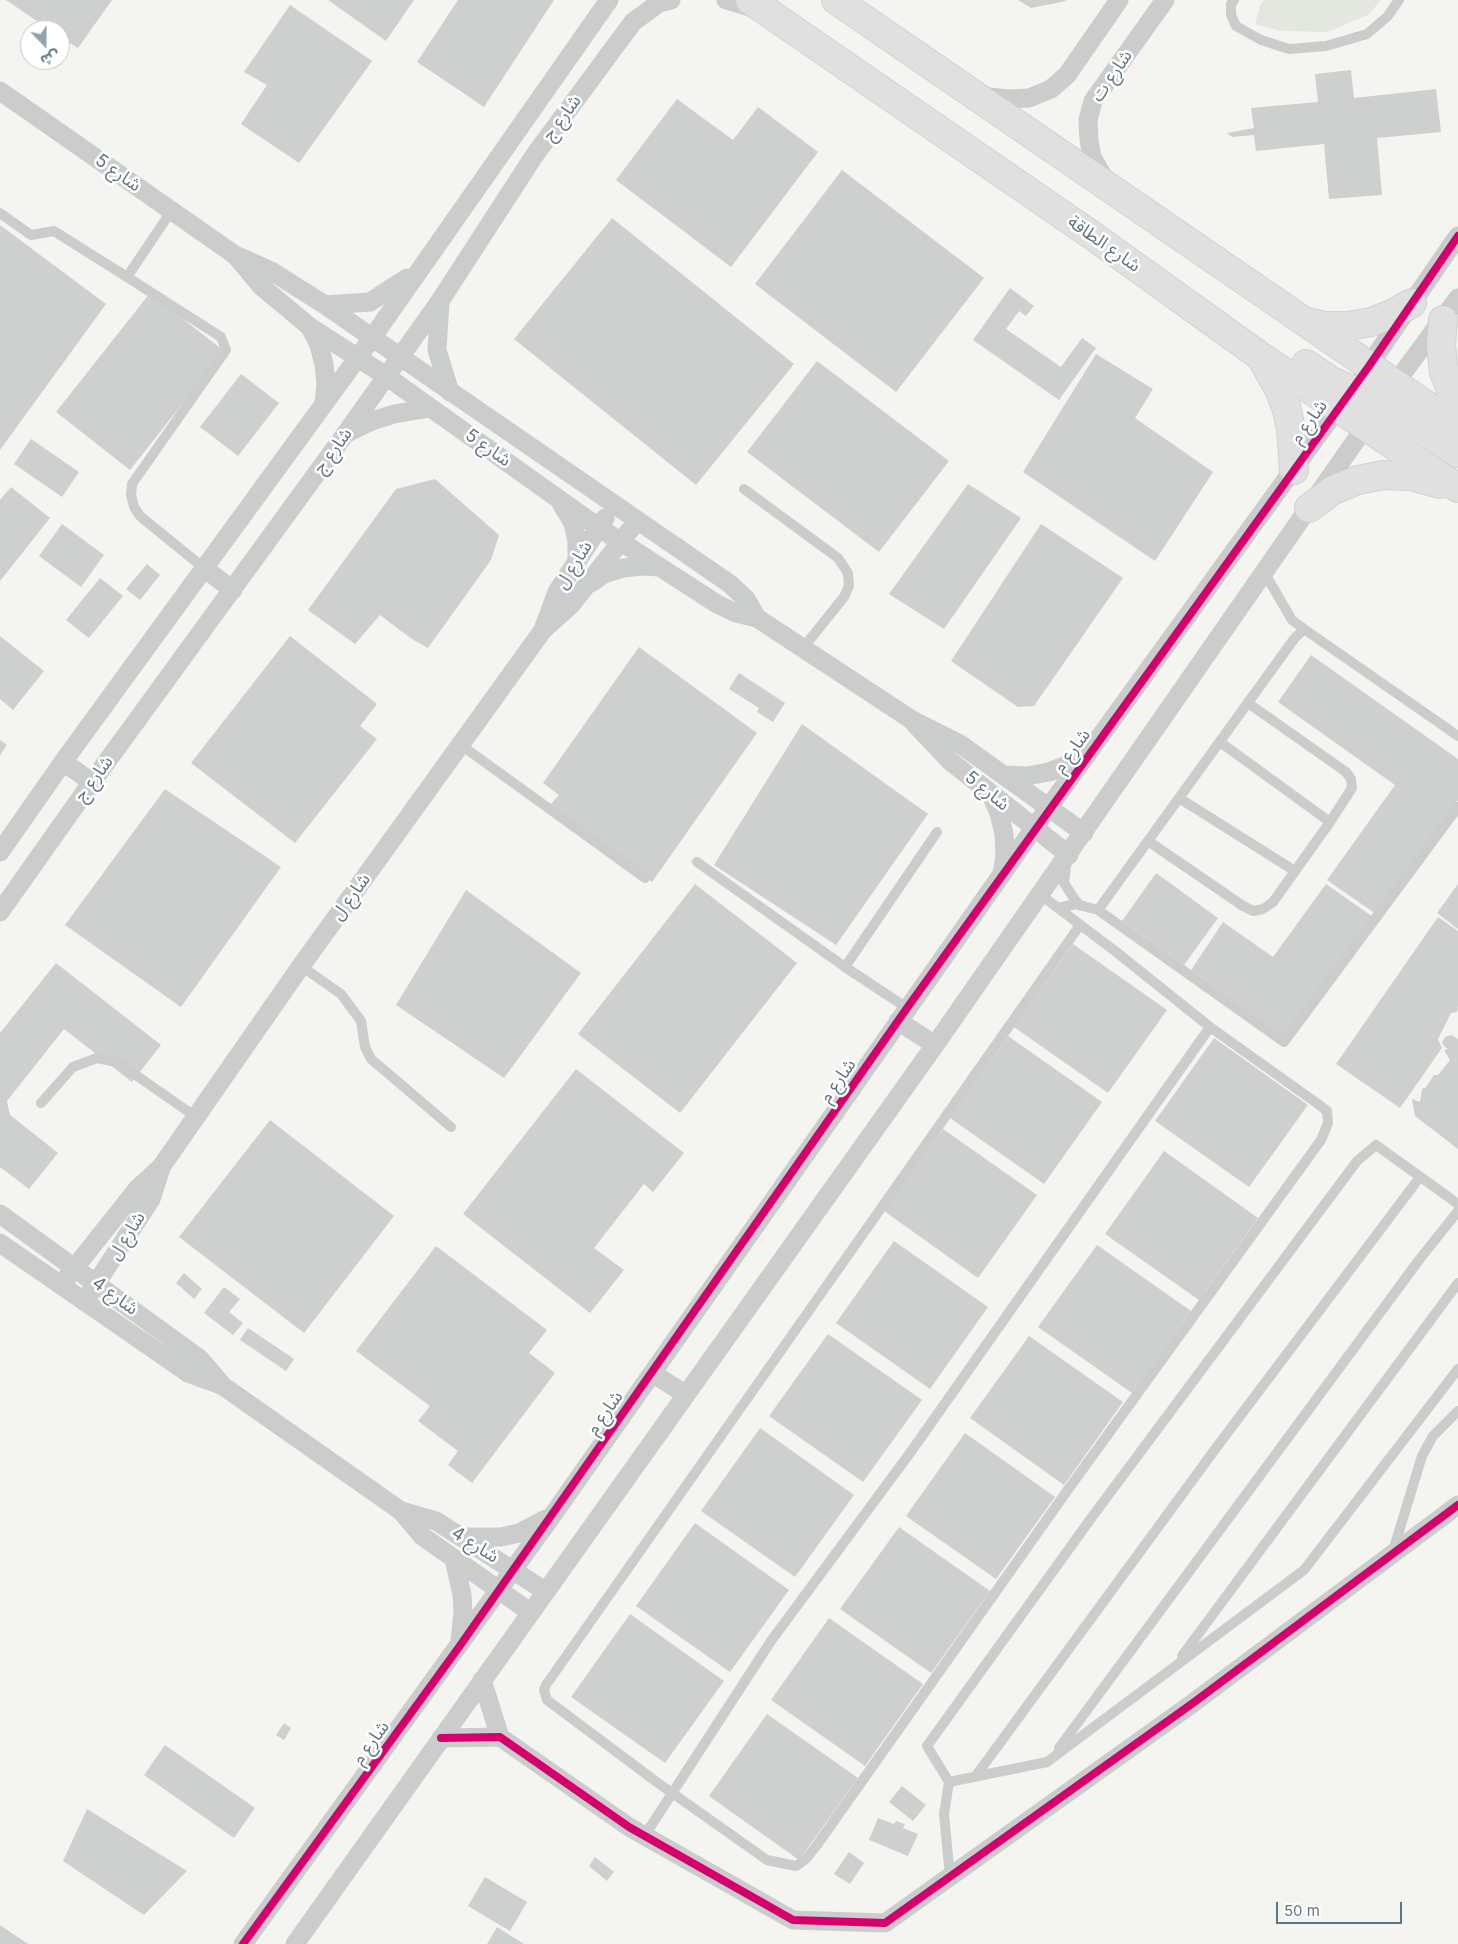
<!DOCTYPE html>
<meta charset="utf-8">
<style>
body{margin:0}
#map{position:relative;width:1458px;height:1944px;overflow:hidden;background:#f4f4f1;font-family:Inter,"Noto Sans Arabic",sans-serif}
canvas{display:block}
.north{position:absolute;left:20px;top:20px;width:50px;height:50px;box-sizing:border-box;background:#fff;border:1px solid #c1c8cd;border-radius:50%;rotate:158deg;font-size:14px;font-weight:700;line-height:20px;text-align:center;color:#637583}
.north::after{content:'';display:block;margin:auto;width:18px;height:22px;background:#96a1aa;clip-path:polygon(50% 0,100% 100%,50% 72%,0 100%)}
.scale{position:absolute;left:1276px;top:1902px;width:126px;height:22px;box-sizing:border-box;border:2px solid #637583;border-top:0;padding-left:6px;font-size:15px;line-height:18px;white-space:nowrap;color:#637583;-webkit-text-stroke:4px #fff;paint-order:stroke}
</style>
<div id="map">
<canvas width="1458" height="1944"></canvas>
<div class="north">ش</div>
<div class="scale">50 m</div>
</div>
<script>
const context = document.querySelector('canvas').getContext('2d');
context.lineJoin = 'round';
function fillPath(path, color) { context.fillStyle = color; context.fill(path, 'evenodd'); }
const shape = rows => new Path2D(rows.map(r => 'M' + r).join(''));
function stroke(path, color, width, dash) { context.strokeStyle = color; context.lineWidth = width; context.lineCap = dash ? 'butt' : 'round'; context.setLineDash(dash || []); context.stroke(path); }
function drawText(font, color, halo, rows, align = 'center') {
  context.font = font + ' Inter,"Noto Sans Arabic",sans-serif'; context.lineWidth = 5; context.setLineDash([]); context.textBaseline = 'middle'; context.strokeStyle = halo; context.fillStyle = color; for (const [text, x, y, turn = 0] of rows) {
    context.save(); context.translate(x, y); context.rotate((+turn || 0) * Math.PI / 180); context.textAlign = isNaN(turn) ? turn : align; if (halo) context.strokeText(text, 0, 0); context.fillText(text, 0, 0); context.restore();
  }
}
const green = shape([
 [1264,0,1381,0,1368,15,1328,32,1281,31,1255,24,1260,6]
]);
const building = shape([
 [6,0,112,0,78,48,60,37,60,30,50,30],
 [328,0,414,0,386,41],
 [458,0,554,0,484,107,417,62],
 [1018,0,1066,0,1066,1,1031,8],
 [290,5,372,61,299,163,241,124,267,85,244,72],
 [1351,70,1354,98,1436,89,1441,132,1377,138,1382,195,1329,199,1324,144,1256,151,1254,135,1232,137,1227,133,1254,128,1251,108,1318,102,1315,74],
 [677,99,733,140,758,107,818,152,731,267,616,180],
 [842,170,984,278,896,392,755,284],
 [612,218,794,364,696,485,514,339],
 [0,225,106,304,0,450],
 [1010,288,1034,306,1026,316,1019,311,1006,329,1061,367,1082,338,1096,348,1059,400,973,340],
 [150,293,224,351,130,470,56,412],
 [1096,354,1153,389,1135,418,1213,472,1155,561,1023,472],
 [817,361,949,461,879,552,747,452],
 [241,374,279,403,238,456,200,427],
 [31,439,79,472,62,497,14,464],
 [435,479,499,535,491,560,428,648,412,639,380,615,355,644,308,610,396,489],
 [968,484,1021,518,944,629,889,594],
 [11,487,50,518,0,581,0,500],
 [62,524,104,555,81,587,39,556],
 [1041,524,1123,578,1034,706,1018,707,951,661],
 [147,564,160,575,140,600,126,589],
 [100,578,123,596,89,638,66,620],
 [0,636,44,671,13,710,0,699],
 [290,636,377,704,360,726,377,739,295,843,191,763],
 [639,647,757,733,652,882,551,804,559,795,543,783],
 [1311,655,1458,759,1458,800,1376,914,1327,880,1395,785,1278,702],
 [739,673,785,703,773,722,757,712,759,708,729,689],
 [802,724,928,814,836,945,714,865],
 [0,740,7,745,0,755],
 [165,789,281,867,181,1007,65,925],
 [1156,873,1218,918,1184,965,1122,921],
 [695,884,797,963,680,1113,578,1034],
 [1326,884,1373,917,1285,1037,1191,970,1223,922,1273,957],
 [1458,884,1458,929,1437,913],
 [466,890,581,973,504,1078,396,1005],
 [1438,917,1458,931,1458,1006,1457,1012,1451,1013,1438,1039,1442,1048,1400,1108,1336,1064],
 [1073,944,1167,1010,1108,1093,1014,1027],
 [56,963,161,1045,132,1082,64,1029,7,1101,10,1115,58,1153,29,1189,0,1167,0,1033],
 [1451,1035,1458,1039,1458,1149,1415,1116,1412,1099,1420,1102,1422,1089,1426,1087,1434,1075,1438,1075,1450,1060,1444,1050,1448,1049,1443,1045,1442,1042,1445,1037],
 [1008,1036,1102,1102,1044,1184,950,1118],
 [1214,1038,1308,1105,1249,1187,1155,1121],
 [576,1069,684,1153,653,1192,644,1184,594,1248,624,1270,590,1313,463,1214],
 [270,1120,394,1216,304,1333,179,1237],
 [943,1129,1037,1195,978,1278,884,1211],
 [1164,1151,1258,1218,1199,1300,1105,1234],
 [894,1241,988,1307,930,1389,836,1323],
 [1097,1245,1191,1311,1132,1393,1038,1327],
 [436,1246,547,1330,529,1353,555,1373,472,1483,448,1465,458,1451,418,1421,430,1406,356,1351],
 [184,1273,202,1289,194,1299,176,1283],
 [224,1287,240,1299,229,1312,243,1323,233,1335,204,1313],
 [248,1328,294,1359,286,1371,240,1340],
 [828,1334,922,1400,863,1482,769,1416],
 [1029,1336,1123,1402,1064,1485,970,1418],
 [760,1428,854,1495,795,1577,701,1511],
 [965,1433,1055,1497,996,1579,906,1516],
 [695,1523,789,1590,730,1672,636,1606],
 [899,1527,990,1591,931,1673,840,1609],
 [630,1614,724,1681,665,1763,571,1697],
 [829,1618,923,1684,865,1766,771,1700],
 [767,1714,858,1778,799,1860,709,1796],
 [284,1723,291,1728,284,1740,276,1735],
 [165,1745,255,1808,234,1838,144,1775],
 [902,1786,926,1805,913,1821,889,1802],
 [87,1809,187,1871,144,1915,63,1861],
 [878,1818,894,1824,896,1821,905,1824,903,1828,918,1834,908,1856,869,1840],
 [849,1852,864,1863,850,1884,834,1874],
 [595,1857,614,1872,607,1881,589,1866],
 [485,1877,527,1902,510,1931,468,1906],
 [0,1925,28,1944,0,1944],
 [497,1927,524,1944,487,1944]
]);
const service = shape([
 [1234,0,1231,4,1231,15,1236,26,1261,40,1289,49,1326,46,1367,34,1387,17,1399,0],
 [172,210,127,277,221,337,226,350,132,484,131,495,134,507,140,516,205,569],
 [0,213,31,235,54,231,127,277],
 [744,489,838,558,848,573,849,586,844,597,803,648],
 [1304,629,1458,736],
 [1220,742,1330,822,1352,788,1351,779,1346,772,1248,703],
 [461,745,645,878],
 [1179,798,1295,871],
 [1148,841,1243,906,1253,911,1263,909,1273,902,1330,822],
 [697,862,845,967,907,1008],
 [1066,866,1064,883,1075,900,1081,906],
 [1041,895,1058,908,1115,951,1210,1027,1318,1104,1327,1111,1328,1123,1321,1140,1067,1491,817,1845,806,1859,796,1866,767,1860,658,1783,547,1700,544,1690,546,1685,1080,925],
 [1058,908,1076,904,1098,910,1294,639,1304,629,1292,620,1264,572],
 [1098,910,1284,1042,1458,807],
 [301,966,341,994,361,1021,365,1047,371,1059,451,1127],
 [845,967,937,832],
 [41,1103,73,1067,97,1058,117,1062,196,1117],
 [1393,1551,1422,1456,1433,1436,1458,1411],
 [1182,1656,1458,1283],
 [1059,1748,1419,1260,1458,1211],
 [975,1777,1216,1448,1420,1177],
 [949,1782,927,1746,1092,1517,1357,1161,1376,1145,1458,1204],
 [645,1835,771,1641,910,1453,1210,1027],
 [950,1877,944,1814,949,1782,1047,1762,1304,1570,1458,1369]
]);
const minor = shape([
 [726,0,760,10],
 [0,91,235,255,273,272,325,305,730,584,746,599,757,618],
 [979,96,1009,99,1029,98,1051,89,1067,75,1119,0],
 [1106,182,1092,157,1089,140,1088,120,1093,101,1165,0],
 [235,255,261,286,310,327,386,376,598,527,717,604,736,613,757,618,912,720,960,744,1084,833],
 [440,302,437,350,450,392],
 [325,305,370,302,407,278],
 [310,327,319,345,324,364,326,384,324,404],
 [1363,374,1458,236],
 [1389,392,1458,298],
 [347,433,372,421,394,414,430,408],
 [561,503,573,523,577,541,577,560],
 [205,569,233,590],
 [591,583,604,574,623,568,642,566,660,567],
 [544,627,557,592,605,518],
 [914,723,950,761,1069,855],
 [63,762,92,782],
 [1004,775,1027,776,1049,772,1070,764,1084,756],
 [991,795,999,813,1004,834,1005,856,1002,874],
 [0,852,63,762,372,338,609,0],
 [0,912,92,782,346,433,440,301,534,156,633,22,659,3,671,0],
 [898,1021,935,1045],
 [0,1214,200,1359,223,1386,401,1511,422,1536,530,1612],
 [0,1243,188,1373,221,1385],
 [61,1285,138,1188,161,1167,301,966,543,630,571,605,637,521],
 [90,1293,151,1199,161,1168],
 [652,1373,685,1394],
 [401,1511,436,1521,545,1591],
 [464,1537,501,1537,519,1533,546,1519],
 [454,1559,462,1595,463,1612,460,1642],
 [482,1680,500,1737],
 [441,1738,500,1737,629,1827,793,1920,885,1923,1193,1703,1458,1505],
 [243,1944,552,1516,1049,807,1345,398],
 [295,1944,935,1045,1372,417]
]);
const primary = shape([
 [750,0,1093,236,1260,356,1458,488],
 [836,0,1458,427],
 [1443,320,1441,346,1444,372,1458,409],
 [1306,322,1325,326,1348,326,1371,322,1392,314,1412,303],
 [1262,359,1280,391,1287,410,1291,429,1294,470],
 [1306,364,1331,381,1351,390,1378,389,1395,384],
 [1349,404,1369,402,1381,404,1458,453],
 [1309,508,1333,490,1358,480,1384,475,1411,476,1440,484]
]);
const cycleway = shape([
 [441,1738,500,1737,629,1827,793,1920,885,1923,1193,1703,1458,1505],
 [243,1944,459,1647,907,1008,1369,366,1458,236]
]);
const streetNames = [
 ["شارع ت",1112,76,-56],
 ["شارع ج",562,118,-54],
 ["شارع 5",118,173,35],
 ["شارع الطاقة",1104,244,35],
 ["شارع م",1309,422,-54],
 ["شارع 5",488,448,35],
 ["شارع ج",333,451,-54],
 ["شارع ل",574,565,-58],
 ["شارع م",1072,751,-54],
 ["شارع ج",94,779,-54],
 ["شارع 5",987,791,39],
 ["شارع ل",351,897,-54],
 ["شارع م",838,1081,-55],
 ["شارع ل",127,1236,-58],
 ["شارع 4",115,1296,36],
 ["شارع م",605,1413,-55],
 ["شارع 4",475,1545,32],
 ["شارع م",371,1743,-54]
];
fillPath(green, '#e4e7df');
fillPath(building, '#cecfcf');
stroke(primary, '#d1d2d1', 30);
stroke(service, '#cbcdcd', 10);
stroke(minor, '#cbcdcd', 19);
stroke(primary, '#e0e0e0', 28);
stroke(cycleway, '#d6006c', 8);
drawText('18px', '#637583', '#fff', streetNames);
</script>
